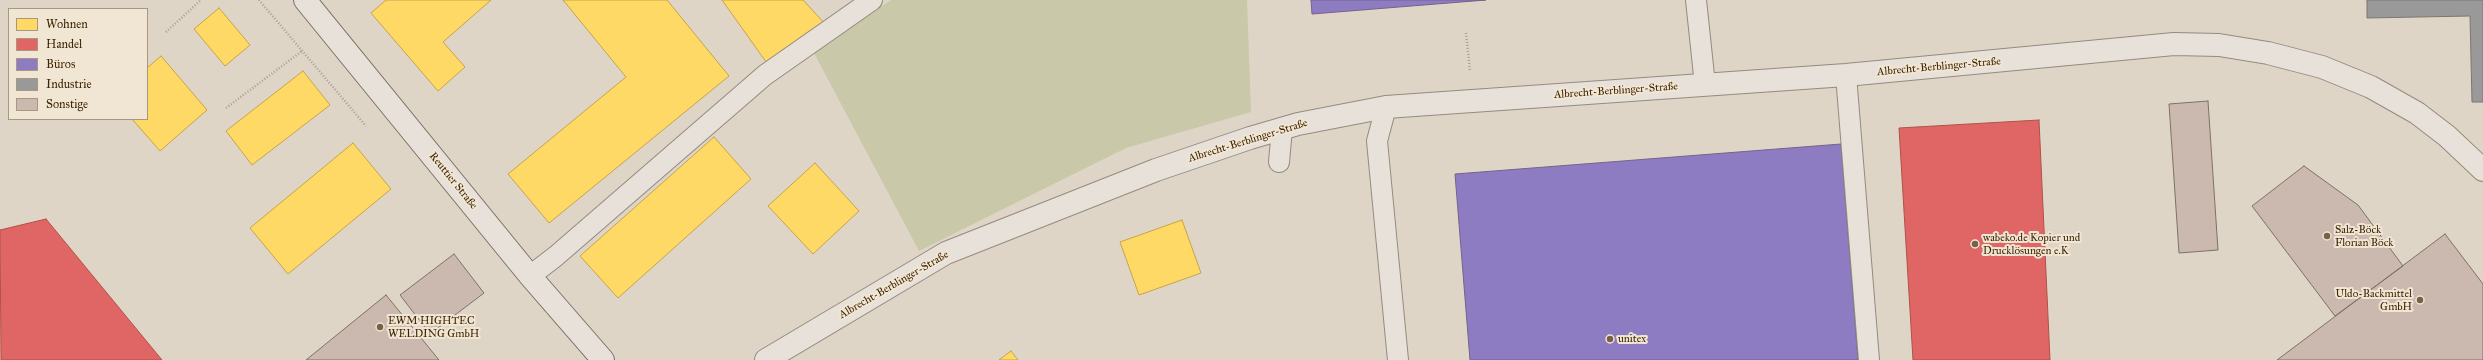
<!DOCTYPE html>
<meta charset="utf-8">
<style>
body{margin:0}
#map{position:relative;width:2483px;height:360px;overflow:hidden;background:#dfd5c7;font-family:"IM FELL Great Primer",serif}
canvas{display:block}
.legend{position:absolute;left:8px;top:8px;width:140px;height:112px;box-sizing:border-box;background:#f1e5d4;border:1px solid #a99880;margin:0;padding:5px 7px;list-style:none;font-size:12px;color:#3d2502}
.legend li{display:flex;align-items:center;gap:8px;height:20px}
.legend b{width:20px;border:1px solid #a99880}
</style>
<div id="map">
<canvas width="2483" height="360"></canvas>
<ul class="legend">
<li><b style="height:11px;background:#ffd966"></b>Wohnen</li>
<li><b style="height:11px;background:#e06666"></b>Handel</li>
<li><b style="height:11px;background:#8e7cc3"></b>Büros</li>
<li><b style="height:11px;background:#999"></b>Industrie</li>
<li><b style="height:11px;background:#cbb8af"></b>Sonstige</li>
</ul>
</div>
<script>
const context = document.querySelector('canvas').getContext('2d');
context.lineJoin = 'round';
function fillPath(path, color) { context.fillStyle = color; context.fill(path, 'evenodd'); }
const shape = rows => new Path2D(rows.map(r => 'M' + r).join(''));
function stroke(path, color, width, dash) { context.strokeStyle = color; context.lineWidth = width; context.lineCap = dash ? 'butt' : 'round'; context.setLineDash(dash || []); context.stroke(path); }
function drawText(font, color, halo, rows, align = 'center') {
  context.font = font + ' "IM FELL Great Primer",serif'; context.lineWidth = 4; context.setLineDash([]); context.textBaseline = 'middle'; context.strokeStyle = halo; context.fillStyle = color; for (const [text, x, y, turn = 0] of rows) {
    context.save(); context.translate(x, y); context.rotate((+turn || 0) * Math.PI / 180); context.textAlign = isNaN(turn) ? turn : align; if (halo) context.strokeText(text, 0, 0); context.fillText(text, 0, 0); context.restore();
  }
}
const green = shape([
 [891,0,1247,0,1251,112,1126,148,919,251,814,53]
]);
const homes = shape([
 [386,0,491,0,443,42,465,67,438,91,371,13,386,0],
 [563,0,667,0,729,76,549,223,508,174,626,77,563,0],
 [722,0,803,0,826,25,769,66,722,0],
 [219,8,250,45,225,66,194,29,219,8],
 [161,56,207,110,160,151,132,119,147,119,147,68,161,56],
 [303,71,330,105,252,165,226,131,303,71],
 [714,137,751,179,618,298,580,256,714,137],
 [353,143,391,189,288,274,250,228,353,143],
 [815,163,859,211,813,254,768,206,815,163],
 [1182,220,1201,273,1139,295,1120,242,1182,220],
 [1011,351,1018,360,999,360,1011,351]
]);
const shops = shape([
 [2039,120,2050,360,1913,360,1899,128,2039,120],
 [46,219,162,360,1,360,0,230,46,219]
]);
const offices = shape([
 [1311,0,1486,0,1312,14,1311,0],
 [1841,144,1858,360,1470,360,1455,174,1841,144]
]);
const industry = shape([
 [2367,0,2483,0,2483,102,2472,102,2470,16,2367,18,2367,0]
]);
const building = shape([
 [2208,101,2218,250,2179,253,2169,104,2208,101],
 [2304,166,2358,205,2403,266,2335,316,2252,206,2304,166],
 [2445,234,2483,284,2483,360,2277,360,2445,234],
 [454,254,484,293,430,334,400,295,454,254],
 [386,295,439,360,306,360,386,295]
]);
const path = shape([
 [259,0,366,126],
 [166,32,201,0],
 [1466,33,1470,71],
 [226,108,302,51]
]);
const service = shape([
 [1696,0,1705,85],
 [1846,75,1869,360],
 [1386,107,1377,141,1398,360],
 [1279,162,1282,128],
 [530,276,556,256,765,75,872,0]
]);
const minor = shape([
 [766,360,946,253,1156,170,1250,138,1298,124,1386,107,1846,75,2174,44,2219,45,2268,53,2322,67,2371,87,2417,113,2447,136,2483,170]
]);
const secondary = shape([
 [305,0,530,276,603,360]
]);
const markers = [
 [2327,236,4,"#766347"],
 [1975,244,4,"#766347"],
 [2420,300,4,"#766347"],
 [380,327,4,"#766347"],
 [1610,339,4,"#766347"]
];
const streetNames = [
 ["Albrecht-Berblinger-Straße",1939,67,-5],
 ["Albrecht-Berblinger-Straße",1616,91,-4],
 ["Albrecht-Berblinger-Straße",1248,141,-17],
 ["Reuttier Straße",453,181,51],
 ["Albrecht-Berblinger-Straße",894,285,-30]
];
const poiNames = [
 ["Salz-Böck",2335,230],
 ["Florian Böck",2335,243],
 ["wabeko.de Kopier und",1983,238],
 ["Drucklösungen e.K",1983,251],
 ["Uldo-Backmittel",2412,294,"right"],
 ["GmbH",2412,307,"right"],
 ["EWM HIGHTEC",388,321],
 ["WELDING GmbH",388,334],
 ["unitex",1618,339]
];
fillPath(green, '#c9c8a9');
fillPath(homes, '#ffd966');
stroke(homes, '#c5a348', 1);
fillPath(shops, '#e06666');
stroke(shops, '#af5248', 1);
fillPath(offices, '#8e7cc3');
stroke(offices, '#766289', 1);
fillPath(industry, '#999');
stroke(industry, '#7d766c', 1);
fillPath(building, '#cbb8af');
stroke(building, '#7b7265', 1);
stroke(service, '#948b7e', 22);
stroke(minor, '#948b7e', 24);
stroke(secondary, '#7b7265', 24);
stroke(path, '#a69f96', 2.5, [1, 2]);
stroke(service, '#e7e1da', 20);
stroke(minor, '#e7e1da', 22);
stroke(secondary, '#e7e1da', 22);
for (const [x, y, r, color] of markers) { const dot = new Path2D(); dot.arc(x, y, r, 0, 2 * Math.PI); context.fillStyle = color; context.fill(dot); stroke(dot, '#f1e5d4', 1.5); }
drawText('11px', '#3d2502', '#f1e5d4', streetNames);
drawText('11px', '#3d2502', '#f1e5d4', poiNames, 'left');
</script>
